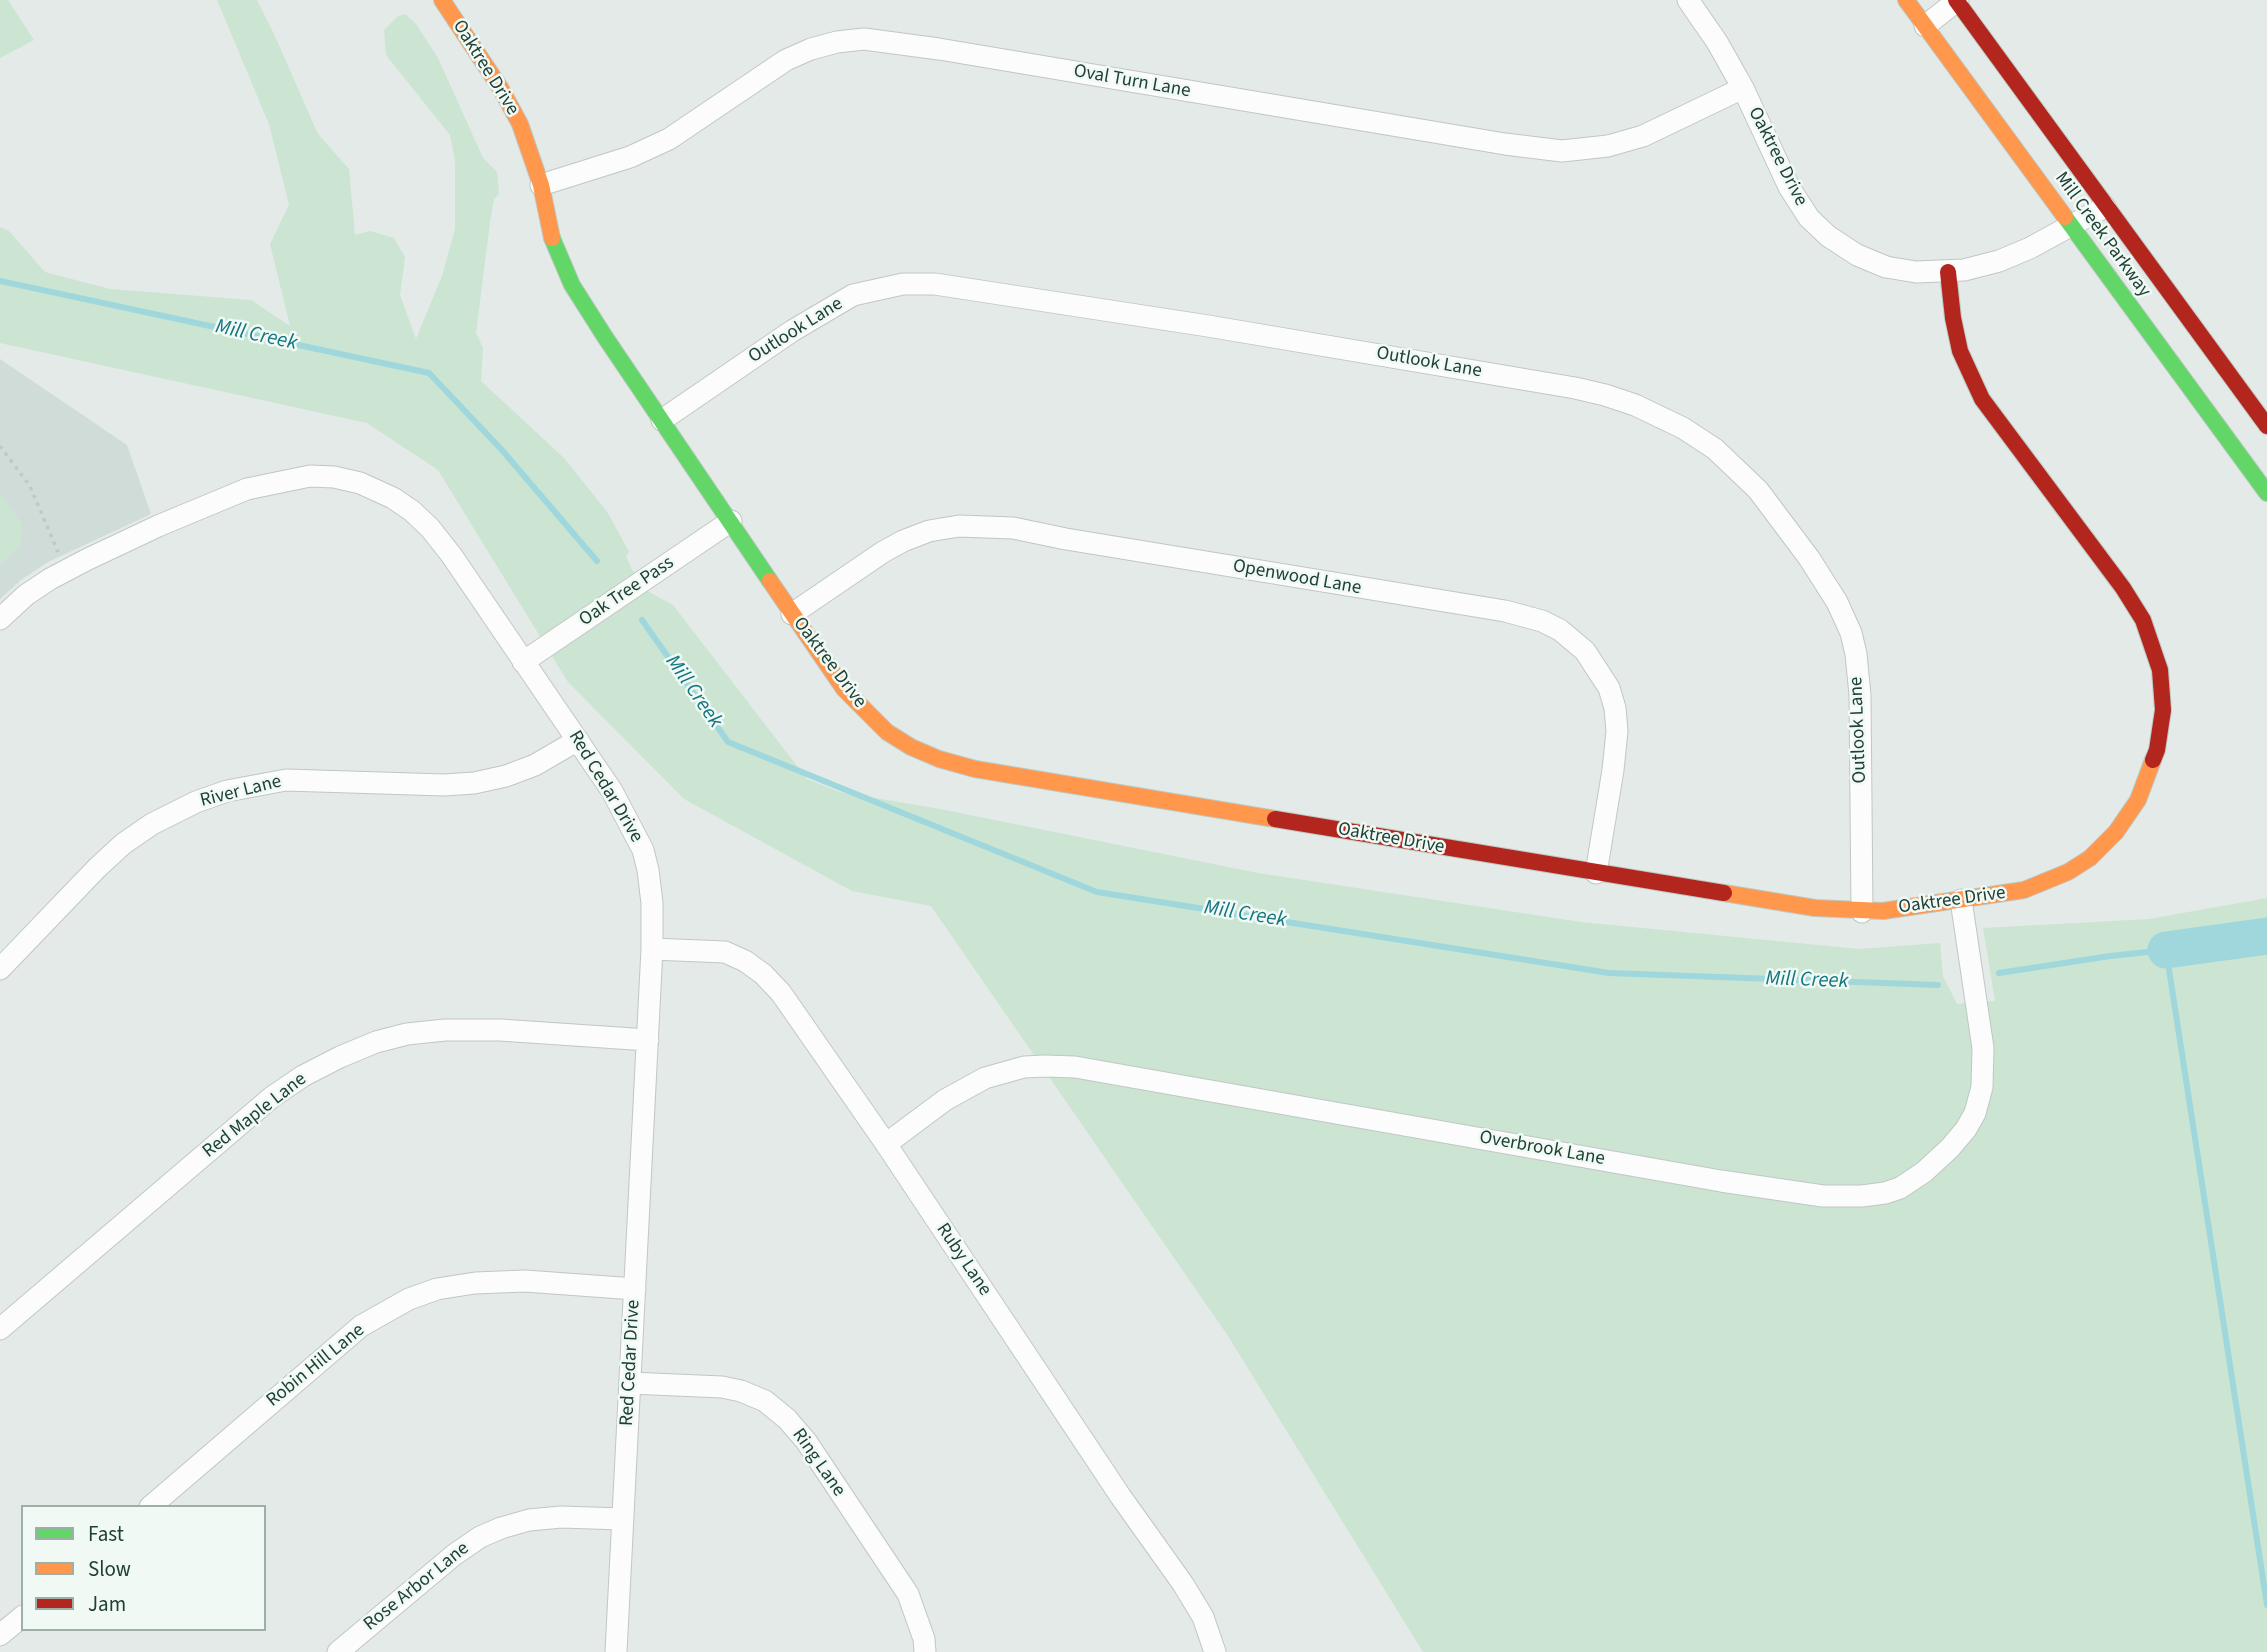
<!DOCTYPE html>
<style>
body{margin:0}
#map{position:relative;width:2267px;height:1652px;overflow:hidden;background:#e3eae7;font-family:"Source Sans 3",sans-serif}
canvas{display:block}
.legend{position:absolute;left:21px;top:1505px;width:245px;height:126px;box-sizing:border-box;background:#f1f9f5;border:2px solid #9dafa8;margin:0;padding:9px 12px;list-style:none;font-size:21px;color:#1f4035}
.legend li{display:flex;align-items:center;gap:14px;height:35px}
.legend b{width:35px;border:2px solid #9dafa8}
</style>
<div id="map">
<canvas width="2267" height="1652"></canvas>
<ul class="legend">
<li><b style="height:9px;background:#63d668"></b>Fast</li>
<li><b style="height:9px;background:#ff974d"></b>Slow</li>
<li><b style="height:9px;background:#b3261e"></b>Jam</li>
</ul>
</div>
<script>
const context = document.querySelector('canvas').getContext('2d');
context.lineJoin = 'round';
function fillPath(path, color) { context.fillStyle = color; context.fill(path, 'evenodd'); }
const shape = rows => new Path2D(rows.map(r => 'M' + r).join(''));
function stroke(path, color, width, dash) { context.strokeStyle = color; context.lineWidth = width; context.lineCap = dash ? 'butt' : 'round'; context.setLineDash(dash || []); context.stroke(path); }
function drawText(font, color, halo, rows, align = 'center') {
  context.font = font + ' "Source Sans 3",sans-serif'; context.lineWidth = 5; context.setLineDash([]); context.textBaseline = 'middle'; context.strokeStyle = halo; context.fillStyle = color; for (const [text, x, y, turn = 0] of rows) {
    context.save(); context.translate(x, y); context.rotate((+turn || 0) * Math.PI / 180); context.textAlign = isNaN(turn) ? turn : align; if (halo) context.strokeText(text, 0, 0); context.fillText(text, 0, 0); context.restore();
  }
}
const built = shape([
 [0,359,127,445,151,514,48,562,21,580,0,599]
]);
const green = shape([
 [0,0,8,0,34,40,0,58],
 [217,0,257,0,273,32,318,134,349,169,355,235,370,231,394,238,405,257,400,295,416,339,442,276,455,229,455,161,450,135,386,55,384,30,398,16,405,14,416,24,438,58,483,158,497,172,499,194,494,199,490,222,476,333,483,348,481,381,564,458,608,513,629,552,626,556,632,570,649,592,673,605,807,779,840,792,940,809,1258,873,1581,922,1859,949,1940,943,1943,976,1957,1004,1995,1001,1983,928,2149,919,2267,898,2267,1652,1423,1652,1228,1336,931,906,852,891,684,799,568,682,438,470,367,423,0,343,0,227,9,231,45,272,110,289,251,300,290,326,270,244,289,205,269,124],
 [0,492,22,524,22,534,21,544,17,550,0,565]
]);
const stream = shape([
 [0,281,429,373,501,449,597,561],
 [642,620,728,742,1097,892,1609,973,1938,985],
 [1999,973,2110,956,2166,950,2267,1605]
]);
const river = shape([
 [2166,950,2267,936]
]);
const path = shape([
 [0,446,30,486,58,552]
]);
const street = shape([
 [1688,0,1717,42,1743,88,1789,187,1809,218,1828,236,1857,255,1886,267,1916,272,1964,270,1999,261,2030,248,2105,207],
 [1925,26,1958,0],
 [541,185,630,157,669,139,786,60,811,49,837,42,864,39,939,49,1505,144,1562,151,1608,146,1643,136,1743,88],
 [662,420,792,331,853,295,903,284,935,284,1208,326,1575,388,1605,395,1635,405,1683,428,1715,449,1758,490,1809,558,1837,602,1851,633,1856,654,1860,695,1862,912],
 [792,614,883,552,903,541,929,531,959,526,1013,528,1066,539,1505,611,1542,621,1560,630,1585,651,1609,688,1615,708,1617,731,1613,770,1596,873],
 [0,619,26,595,50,579,86,560,158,526,247,489,310,476,334,477,360,483,393,498,412,511,430,528,452,556,612,791,643,850,648,870,652,903,652,949,616,1652],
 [523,662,731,521],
 [652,949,725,952,745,961,763,974,781,993,886,1144,1121,1497,1183,1584,1203,1617,1215,1652],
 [0,969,97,868,123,844,152,824,196,802,227,791,286,780,444,785,474,783,506,776,535,765,578,740],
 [886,1144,945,1100,985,1078,1024,1067,1045,1066,1075,1067,1721,1181,1823,1196,1862,1196,1885,1193,1900,1188,1924,1172,1950,1148,1966,1129,1975,1113,1982,1087,1983,1048,1961,900],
 [0,1329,272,1097,303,1076,340,1057,376,1042,407,1034,445,1030,500,1030,648,1040],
 [630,1383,722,1387,741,1391,765,1401,787,1419,806,1441,908,1594,924,1639,925,1652],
 [150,1507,361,1326,409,1299,437,1289,475,1283,525,1281,635,1289],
 [0,1635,23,1616],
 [338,1652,454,1555,480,1537,501,1528,529,1520,561,1517,623,1519]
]);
const fast = shape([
 [2065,217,2267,493],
 [552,238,572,285,605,337,770,581]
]);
const slow = shape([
 [442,0,501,89,520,124,541,185,552,238],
 [1906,0,2065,217],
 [770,581,844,689,887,732,911,747,939,759,975,769,1275,819],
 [1724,893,1815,908,1883,911,2024,890,2068,872,2090,858,2116,832,2138,800,2153,760]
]);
const jam = shape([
 [1956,0,2267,426],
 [1948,272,1953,318,1960,351,1982,399,2123,588,2143,620,2160,670,2163,710,2157,750,2153,760],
 [1275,819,1724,893]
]);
const streetNames = [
 ["Oaktree Drive",485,68,58],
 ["Oval Turn Lane",1132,82,10],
 ["Oaktree Drive",1777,157,63],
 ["Mill Creek Parkway",2102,235,54],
 ["Outlook Lane",796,331,-32],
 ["Outlook Lane",1429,363,10],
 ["Openwood Lane",1297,578,10],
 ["Oak Tree Pass",627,592,-34],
 ["Oaktree Drive",829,663,53],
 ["Outlook Lane",1859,730,-92],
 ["Red Cedar Drive",605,787,59],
 ["River Lane",241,792,-14],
 ["Oaktree Drive",1391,839,10],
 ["Oaktree Drive",1952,901,-8],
 ["Red Maple Lane",255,1116,-38],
 ["Overbrook Lane",1542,1149,10],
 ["Ruby Lane",963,1260,56],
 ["Red Cedar Drive",631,1363,-87],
 ["Robin Hill Lane",316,1366,-39],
 ["Ring Lane",818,1463,55],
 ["Rose Arbor Lane",417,1587,-39]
];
const waterNames = [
 ["Mill Creek",256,336,12],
 ["Mill Creek",693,692,55],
 ["Mill Creek",1245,915,9],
 ["Mill Creek",1807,981,2]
];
fillPath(built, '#d0dcd7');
fillPath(green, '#cbe5d2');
stroke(stream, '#9fd7dc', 6);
stroke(river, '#9fd7dc', 37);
stroke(street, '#c0c7c4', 23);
stroke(fast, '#bec8c4', 18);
stroke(slow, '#bec8c4', 18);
stroke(jam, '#bec8c4', 18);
stroke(path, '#c0cac5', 3.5, [3.5, 5]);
stroke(street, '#fbfcfb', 21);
stroke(fast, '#63d668', 16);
stroke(slow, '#ff974d', 16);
stroke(jam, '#b3261e', 16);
drawText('19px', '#1f4035', '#f1f9f5', streetNames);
drawText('italic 21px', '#127582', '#f1f9f5', waterNames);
</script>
